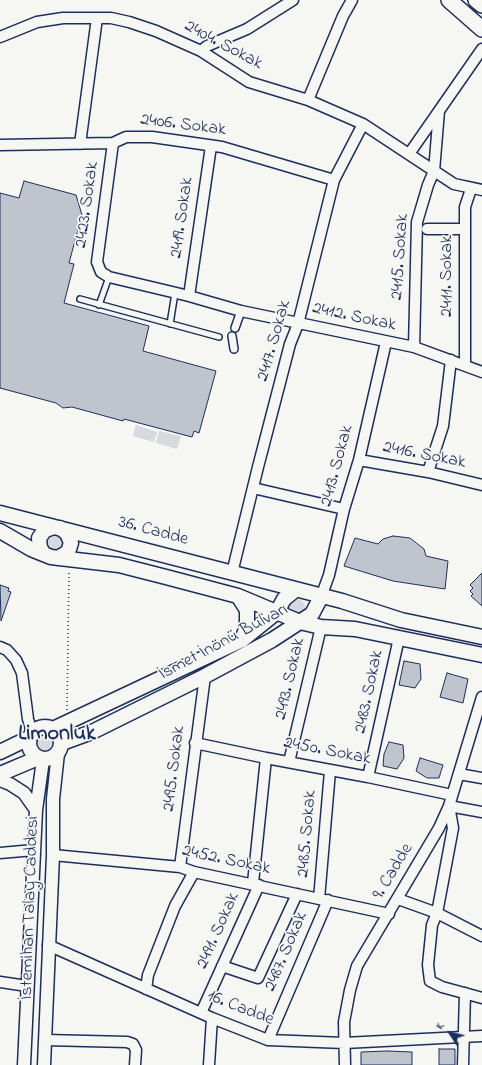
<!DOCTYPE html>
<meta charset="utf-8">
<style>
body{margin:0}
#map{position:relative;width:482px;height:1065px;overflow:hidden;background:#f6f6f2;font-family:"Indie Flower",sans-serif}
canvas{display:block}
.north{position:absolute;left:430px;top:1013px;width:40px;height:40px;-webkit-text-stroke:3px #f6f6f2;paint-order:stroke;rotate:305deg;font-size:11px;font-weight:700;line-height:16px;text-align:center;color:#1b2f5e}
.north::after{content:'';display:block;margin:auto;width:14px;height:18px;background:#1b2f5e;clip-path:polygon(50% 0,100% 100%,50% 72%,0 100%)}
</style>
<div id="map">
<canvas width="482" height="1065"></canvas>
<div class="north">K</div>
</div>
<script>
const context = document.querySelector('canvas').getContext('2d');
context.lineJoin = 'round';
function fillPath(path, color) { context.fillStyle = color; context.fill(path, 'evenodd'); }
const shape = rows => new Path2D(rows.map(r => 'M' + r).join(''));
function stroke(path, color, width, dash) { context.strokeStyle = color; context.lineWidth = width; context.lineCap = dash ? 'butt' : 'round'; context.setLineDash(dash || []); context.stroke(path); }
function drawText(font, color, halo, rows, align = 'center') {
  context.font = font + ' "Indie Flower",sans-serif'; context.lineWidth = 3.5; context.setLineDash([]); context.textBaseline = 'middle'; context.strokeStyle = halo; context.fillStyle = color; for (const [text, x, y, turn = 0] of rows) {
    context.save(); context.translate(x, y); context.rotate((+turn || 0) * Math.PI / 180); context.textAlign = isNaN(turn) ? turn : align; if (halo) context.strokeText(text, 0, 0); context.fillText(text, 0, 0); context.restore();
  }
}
const green = shape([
 [136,425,157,432,154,442,133,436],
 [159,431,181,436,177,449,156,443],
 '45 543a9 9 0 1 1 18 0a9 9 0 1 1-18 0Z',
 '289 607a8 8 0 1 1 16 0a8 8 0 1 1-16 0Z',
 '37 743a8 8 0 1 1 16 0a8 8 0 1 1-16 0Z'
]);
const building = shape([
 [24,181,76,195,82,215,69,263,74,264,64,303,149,326,143,351,216,371,199,433,194,431,192,437,124,419,123,421,72,407,63,408,56,403,0,388,0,193,19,198,24,181],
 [393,536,410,538,424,549,426,556,448,561,445,589,393,581,344,566,355,538,378,544,383,539,393,536],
 [482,573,482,606,471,596,473,594,470,591,473,588,470,585,482,573],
 [0,585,9,588,8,591,11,592,1,621,0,585],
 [404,661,420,664,421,679,415,688,399,685,404,661],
 [447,673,468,679,463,703,440,697,447,673],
 [389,742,403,745,404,758,397,769,383,766,384,754,389,742],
 [420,758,443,765,439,778,427,778,416,771,420,758],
 [439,1049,455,1049,455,1065,439,1065,439,1049],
 [387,1051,412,1052,412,1065,361,1065,361,1052,387,1051]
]);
const path = shape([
 [67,710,69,570]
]);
const service = shape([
 [80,299,219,337],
 [99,305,109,277],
 [170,324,175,293]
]);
const pedestrian = shape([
 [235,328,241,311],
 [232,336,234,349]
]);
const minor = shape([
 [0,37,37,22,63,18,111,18,129,22,156,31,201,51,249,82,308,100,363,124,454,184,482,190],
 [201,51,207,46,247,29,293,0],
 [308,100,343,16,352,0],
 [113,143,97,262,101,272,109,277,189,296,241,311,414,347,482,372],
 [80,144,97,18],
 [0,145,113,143,126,137,152,137,222,147,334,180],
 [409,154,482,49],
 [427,229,464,229],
 [189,296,211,146],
 [414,347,417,222,428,185,434,171,439,111],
 [465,365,465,207,471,189],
 [359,460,428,472,482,485],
 [428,472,443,426,451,360],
 [253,488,344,509],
 [232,573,258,467,290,344,298,324,334,180,363,124],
 [321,597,329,575,344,509,359,460,386,342],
 [0,647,7,650,16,660,22,673,28,719,32,733],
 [195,743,266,758,368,777,452,795],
 [289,762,321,627],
 [459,774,482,778],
 [368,777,399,638],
 [482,812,449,806,453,828,437,913,432,925,428,965,430,981,442,987,482,998],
 [0,853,34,850],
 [53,855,180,867,194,872,389,914],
 [180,867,205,676],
 [253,883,266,758],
 [319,899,330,771],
 [398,899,437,913,482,936],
 [48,945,212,1018,268,1040,344,1043,482,1036],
 [222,966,258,978,297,894],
 [0,982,27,986],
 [146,989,148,975,175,906,194,872],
 [201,1013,259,885],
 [45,1040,127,1042,133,1044,136,1050,135,1065],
 [268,1040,328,900],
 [209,1065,212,1018],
 [345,1065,344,1022,350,990,357,966,439,828,449,806,482,697],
 [463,1065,465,993]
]);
const tertiary = shape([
 [0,780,10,784,24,793,36,810],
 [24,1065,36,810,43,760],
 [44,1065,53,855,53,799,58,753]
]);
const secondary = shape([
 [0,513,342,601,401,620,482,637],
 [0,531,31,549,51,557,119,565,166,577,238,596,300,622,321,627,355,629,482,655],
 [44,554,40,548,39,538,45,530,54,527],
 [58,558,68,552,71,543,67,533,60,528],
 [238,596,247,610,247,626,242,640],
 '29 743a16 16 0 1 1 32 0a16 16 0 1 1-32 0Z',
 [53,729,242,640,277,612,284,599,295,590],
 [62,743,92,732,205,676,272,640,312,614,321,597],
 [0,752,29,738],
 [0,774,38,758]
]);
const primary = shape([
 [449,0,482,29],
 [476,0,482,5]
]);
const streetNames = [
 ["2404. Sokak",223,46,28],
 ["2406. Sokak",183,126,7],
 ["2423. Sokak",88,205,-82],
 ["2419. Sokak",183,218,-82],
 ["2415. Sokak",401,257,-86],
 ["2411. Sokak",448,276,-90],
 ["2412. Sokak",354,318,12],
 ["2417. Sokak",275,341,-74],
 ["2416. Sokak",424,456,11],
 ["2413. Sokak",338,466,-75],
 ["36. Cadde",153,532,15],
 ["İsmet İnönü Bulvarı",224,643,-28],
 ["2493. Sokak",291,679,-77],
 ["2483. Sokak",370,692,-78],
 ["2450. Sokak",327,752,11],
 ["2495. Sokak",175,769,-83],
 ["2485. Sokak",308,834,-85],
 ["2452. Sokak",226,861,12],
 ["9. Cadde",394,872,-59],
 ["İstemihan Talay Caddesi",31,908,-88],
 ["2491. Sokak",219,931,-66],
 ["2487. Sokak",287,952,-67],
 ["16. Cadde",240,1009,21]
];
const districtNames = [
 ["Limonluk",57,735]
];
fillPath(green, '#d6d9dd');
fillPath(building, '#c0c4cd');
stroke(building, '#1b2f5e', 1);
stroke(service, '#1b2f5e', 8);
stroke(pedestrian, '#1b2f5e', 10);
stroke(minor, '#1b2f5e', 13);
stroke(tertiary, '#1b2f5e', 15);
stroke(secondary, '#1b2f5e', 17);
stroke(primary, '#1b2f5e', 18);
stroke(path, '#1b2f5e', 1.5, [1, 3]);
stroke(service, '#f6f6f2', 5);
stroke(pedestrian, '#f6f6f2', 7);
stroke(minor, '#f6f6f2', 10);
stroke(tertiary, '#f6f6f2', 12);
stroke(secondary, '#f6f6f2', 14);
stroke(primary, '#f6f6f2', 15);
drawText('18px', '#1b2f5e', '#f6f6f2', streetNames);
drawText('bold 22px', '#1b2f5e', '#f6f6f2', districtNames);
</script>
